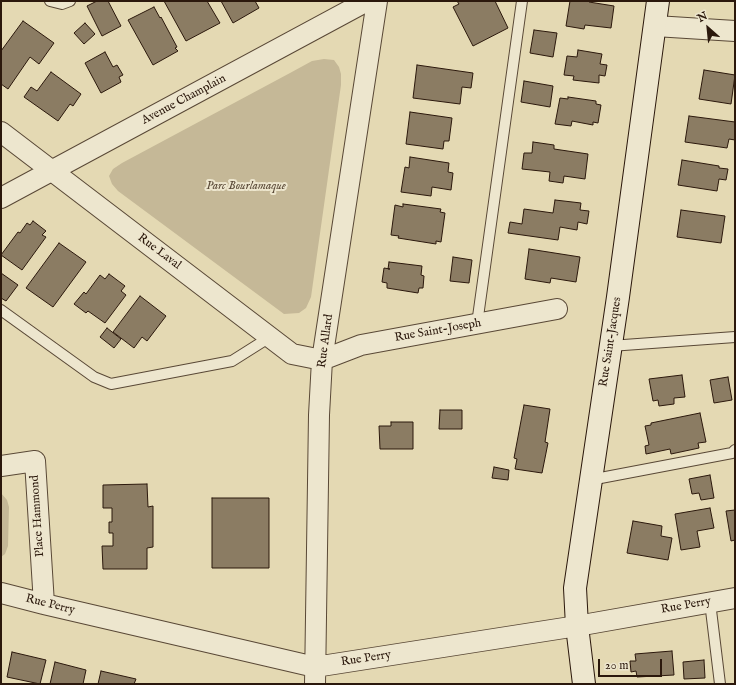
<!DOCTYPE html>
<style>
body{margin:0}
#map{position:relative;width:736px;height:685px;overflow:hidden;background:#e4d9b3;font-family:"IM FELL English",serif}
canvas{display:block}
.frame{position:absolute;inset:0;border:2px solid #2b180c;pointer-events:none}
.north{position:absolute;left:688px;top:8px;width:40px;height:40px;-webkit-text-stroke:3px #ede6ce;paint-order:stroke;rotate:333deg;font-size:11px;font-weight:700;line-height:16px;text-align:center;color:#2b180c}
.north::after{content:'';display:block;margin:auto;width:14px;height:18px;background:#2b180c;clip-path:polygon(50% 0,100% 100%,50% 72%,0 100%)}
.scale{position:absolute;left:598px;top:659px;width:64px;height:18px;box-sizing:border-box;border:2px solid #2b180c;border-top:0;padding-left:5px;font-size:12px;line-height:14px;white-space:nowrap;color:#2b180c;-webkit-text-stroke:3px #ede6ce;paint-order:stroke}
</style>
<div id="map">
<canvas width="736" height="685"></canvas>
<div class="frame"></div>
<div class="north">N</div>
<div class="scale">20 m</div>
</div>
<script>
const context = document.querySelector('canvas').getContext('2d');
context.lineJoin = 'round';
function fillPath(path, color) { context.fillStyle = color; context.fill(path, 'evenodd'); }
const shape = rows => new Path2D(rows.map(r => 'M' + r).join(''));
function stroke(path, color, width, dash) { context.strokeStyle = color; context.lineWidth = width; context.lineCap = dash ? 'butt' : 'round'; context.setLineDash(dash || []); context.stroke(path); }
function drawText(font, color, halo, rows, align = 'center') {
  context.font = font + ' "IM FELL English",serif'; context.lineWidth = 4; context.setLineDash([]); context.textBaseline = 'middle'; context.strokeStyle = halo; context.fillStyle = color; for (const [text, x, y, turn = 0] of rows) {
    context.save(); context.translate(x, y); context.rotate((+turn || 0) * Math.PI / 180); context.textAlign = isNaN(turn) ? turn : align; if (halo) context.strokeText(text, 0, 0); context.fillText(text, 0, 0); context.restore();
  }
}
const green = shape([
 [324,59,334,60,339,67,341,74,341,85,311,297,306,308,299,313,284,314,118,191,112,184,109,176,113,169,122,163,290,73,312,61],
 [1,493,7,500,9,507,8,546,5,554,1,557]
]);
const building = shape([
 [97,1,108,1,121,26,102,36,87,6,97,1],
 [164,1,207,1,220,23,186,41,164,1],
 [221,1,255,1,259,8,233,23,221,1],
 [457,1,495,1,508,28,473,46,453,7,459,4,457,1],
 [570,1,590,1,589,2,614,6,611,28,585,25,584,29,566,26,570,1],
 [154,7,160,18,161,17,177,47,175,48,178,51,153,65,128,20,154,7],
 [23,21,54,43,39,64,30,57,8,89,1,84,1,51,23,21],
 [85,23,95,34,84,44,74,33,85,23],
 [534,30,557,33,553,57,530,53,534,30],
 [578,50,602,54,600,64,607,65,605,76,599,75,599,83,573,80,574,76,564,75,567,56,577,57,578,50],
 [105,52,113,67,117,65,123,75,119,77,121,82,101,93,85,63,105,52],
 [417,65,473,73,471,88,462,87,460,104,413,98,417,65],
 [704,70,735,75,731,104,699,99,704,70],
 [51,72,81,94,73,106,70,104,58,121,24,97,31,87,37,91,51,72],
 [524,81,553,86,550,107,521,102,524,81],
 [568,97,596,101,596,104,601,105,598,123,593,122,593,125,572,121,571,126,555,124,560,98,568,99,568,97],
 [410,112,452,118,449,141,444,141,443,149,406,144,410,112],
 [689,116,735,122,735,140,729,139,727,148,685,142,689,116],
 [533,142,554,145,554,149,588,154,585,179,564,176,563,183,549,181,550,172,522,169,524,153,532,153,533,142],
 [410,157,449,163,448,172,453,173,451,190,432,187,431,196,401,192,405,167,409,168,410,157],
 [682,160,719,166,719,168,728,169,726,180,719,179,717,191,678,185,682,160],
 [555,200,581,203,580,210,589,211,587,224,578,222,577,230,560,227,558,240,508,233,510,222,522,224,524,209,553,213,555,200],
 [403,204,441,209,440,212,445,213,441,242,436,241,436,244,398,238,399,236,391,235,395,205,403,207,403,204],
 [681,210,725,216,721,243,677,237,681,210],
 [33,221,46,231,42,235,46,237,22,270,1,255,18,232,20,233,27,223,30,225,33,221],
 [59,243,86,262,53,307,26,288,59,243],
 [529,249,580,257,576,282,551,278,550,283,525,279,529,249],
 [453,257,472,260,469,283,450,281,453,257],
 [389,262,422,266,421,275,424,276,423,288,419,288,418,293,387,288,387,283,382,282,384,268,390,269,388,269,389,262],
 [1,273,18,285,6,301,1,298,1,273],
 [109,274,125,286,121,291,126,295,105,323,88,311,86,313,74,304,84,292,86,294,100,275,105,279,109,274],
 [140,296,166,316,147,341,142,337,134,348,113,332,140,296],
 [107,328,121,339,114,348,100,337,107,328],
 [682,375,685,397,674,398,674,404,659,406,658,400,653,401,649,379,682,375],
 [728,377,732,400,714,403,710,380,728,377],
 [524,405,550,409,545,442,548,443,542,473,515,469,517,459,514,458,524,405],
 [440,410,462,410,462,429,439,429,440,410],
 [700,413,706,442,698,443,699,448,671,454,670,449,646,454,645,446,649,445,645,426,651,425,651,423,700,413],
 [391,422,413,422,413,449,380,449,379,426,391,426,391,422],
 [494,467,509,470,508,480,492,478,494,467],
 [710,475,714,498,701,500,699,493,692,494,689,479,710,475],
 [147,484,148,507,153,506,153,547,147,548,147,569,103,569,102,546,113,546,113,533,109,533,109,522,112,522,112,508,103,508,103,485,147,484],
 [212,498,269,498,269,568,212,568,212,498],
 [710,508,714,528,697,531,700,547,681,550,675,514,710,508],
 [735,510,735,540,731,541,726,511,735,510],
 [633,521,662,526,661,536,672,538,668,560,627,553,633,521],
 [672,651,674,675,637,677,636,671,631,672,630,661,636,661,635,654,672,651],
 [12,652,46,660,40,684,7,677,12,652],
 [704,660,705,678,684,679,683,662,704,660],
 [55,662,86,670,83,684,50,684,55,662],
 [101,671,136,679,134,684,98,684,101,671]
]);
const service = shape([
 [50,1,62,4,70,1],
 [1,310,94,377,111,384,232,361,270,337],
 [477,324,522,1],
 [610,346,735,337],
 [590,480,732,453,735,450],
 [710,602,720,684]
]);
const minor = shape([
 [655,26,735,31],
 [1,132,292,354,322,360],
 [1,198,367,1],
 [322,360,361,345,557,309],
 [1,466,35,461,44,604],
 [1,593,44,604,315,667,577,626,735,598],
 [315,684,319,415,322,360,377,1]
]);
const secondary = shape([
 [584,684,577,626,575,588,618,297,658,1]
]);
const streetNames = [
 ["Avenue Champlain",184,100,-28],
 ["Rue Laval",159,252,37],
 ["Rue Saint-Joseph",438,331,-10],
 ["Rue Allard",326,341,-82],
 ["Rue Saint-Jacques",611,342,-81],
 ["Place Hammond",38,516,-94],
 ["Rue Perry",50,605,14],
 ["Rue Perry",686,606,-10],
 ["Rue Perry",366,659,-9]
];
const parkNames = [
 ["Parc Bourlamaque",246,187]
];
fillPath(green, '#c5b897');
fillPath(building, '#8b7c63');
stroke(building, '#2b180c', 1);
stroke(service, '#594836', 12);
stroke(minor, '#594836', 22);
stroke(secondary, '#2b180c', 24);
stroke(service, '#ede6ce', 10);
stroke(minor, '#ede6ce', 20);
stroke(secondary, '#ede6ce', 22);
drawText('12px', '#2b180c', '#ede6ce', streetNames);
drawText('italic 12px', '#594836', '#ede6ce', parkNames);
</script>
